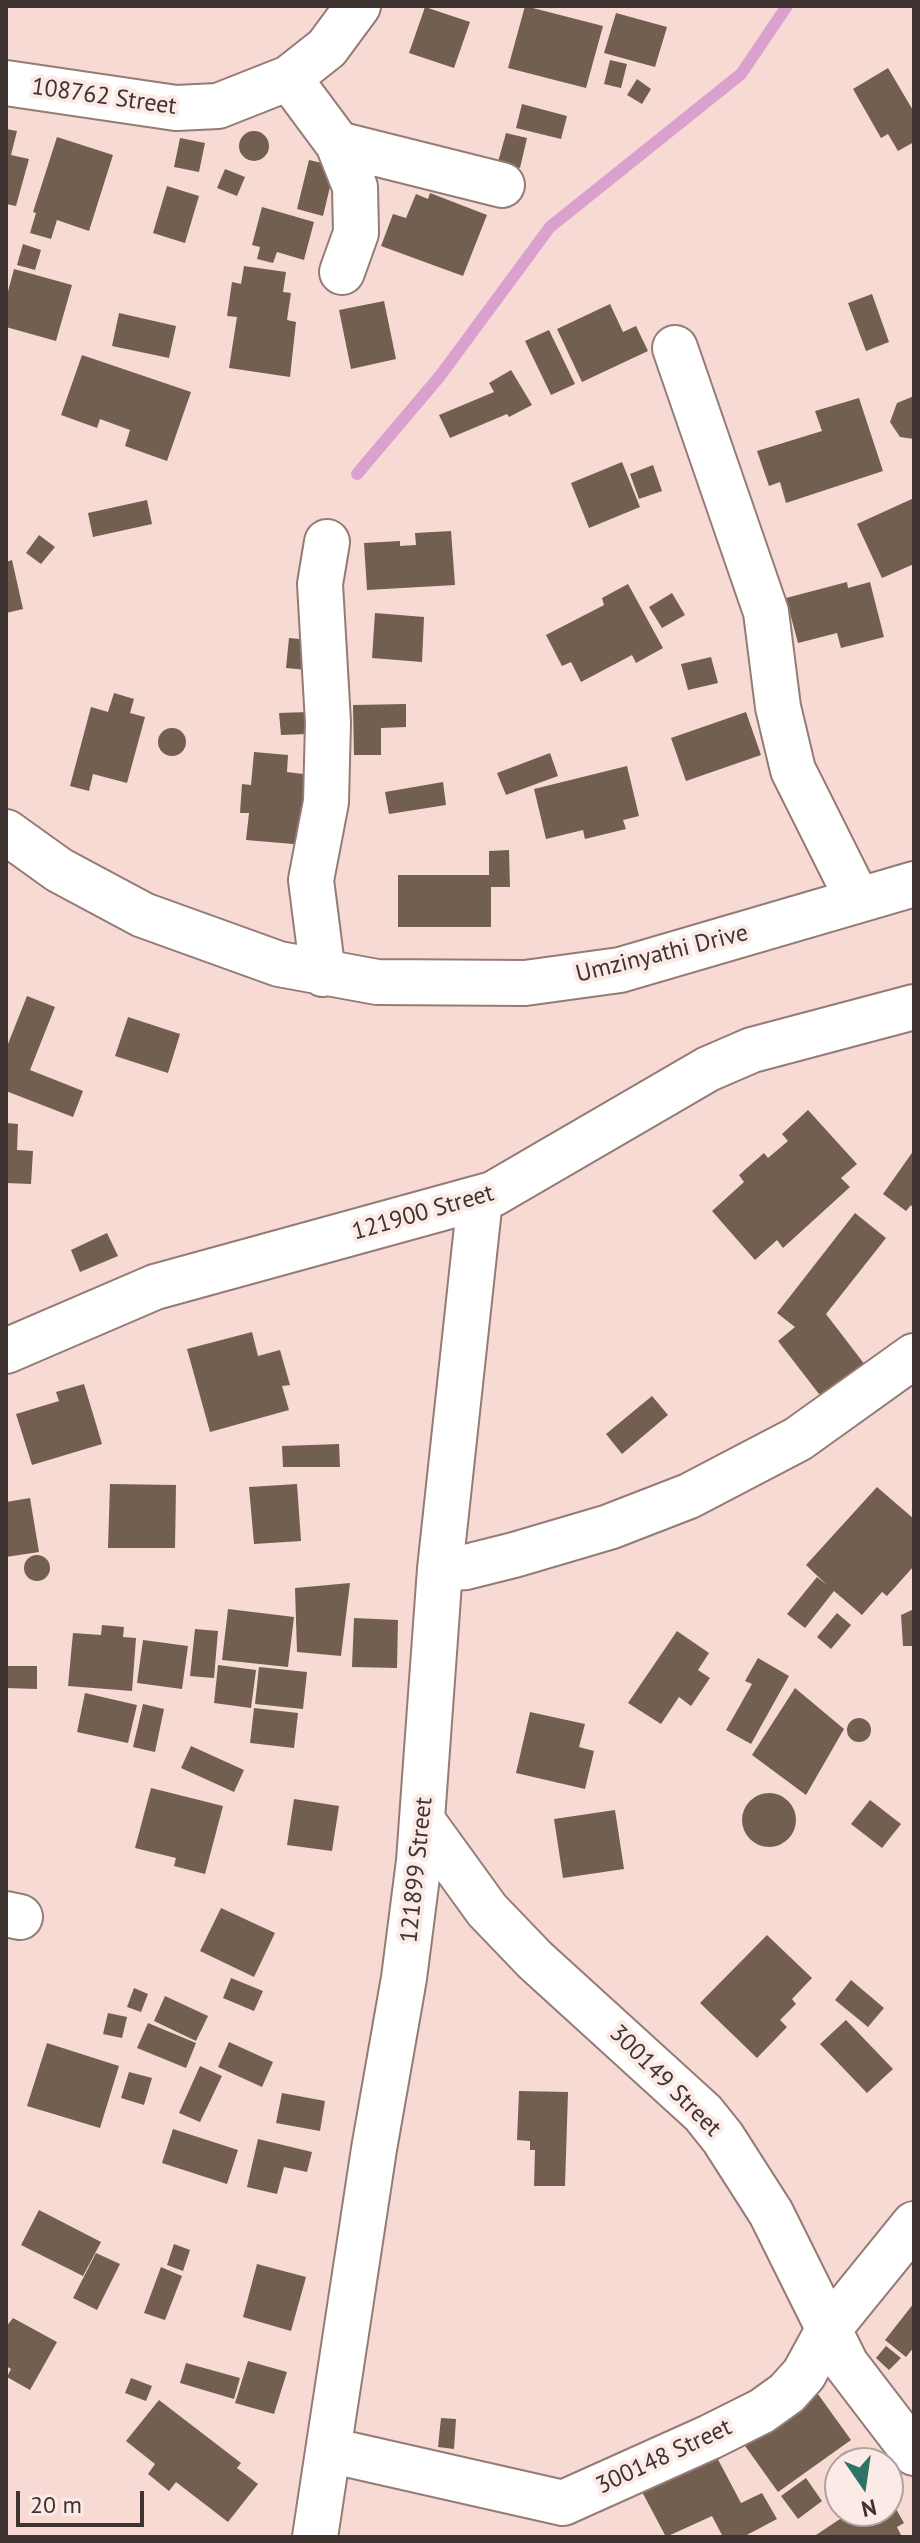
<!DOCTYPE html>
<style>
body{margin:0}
#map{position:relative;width:920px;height:2543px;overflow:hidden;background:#f7dad4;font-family:"PT Sans",sans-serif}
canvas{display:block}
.frame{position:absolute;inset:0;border:8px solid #3e3330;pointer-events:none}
.north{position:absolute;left:824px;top:2447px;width:80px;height:80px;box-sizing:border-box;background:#fceae6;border:2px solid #b0a19d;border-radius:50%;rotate:167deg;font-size:22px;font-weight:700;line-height:32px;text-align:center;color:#3e3330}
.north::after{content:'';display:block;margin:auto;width:28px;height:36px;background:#2f7365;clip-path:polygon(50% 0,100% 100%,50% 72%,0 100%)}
.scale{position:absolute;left:16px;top:2491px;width:128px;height:36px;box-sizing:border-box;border:4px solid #3e3330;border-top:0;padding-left:10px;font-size:24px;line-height:28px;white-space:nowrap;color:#3e3330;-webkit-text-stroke:6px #fceae6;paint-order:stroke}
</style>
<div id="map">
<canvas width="920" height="2543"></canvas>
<div class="frame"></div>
<div class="north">N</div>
<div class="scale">20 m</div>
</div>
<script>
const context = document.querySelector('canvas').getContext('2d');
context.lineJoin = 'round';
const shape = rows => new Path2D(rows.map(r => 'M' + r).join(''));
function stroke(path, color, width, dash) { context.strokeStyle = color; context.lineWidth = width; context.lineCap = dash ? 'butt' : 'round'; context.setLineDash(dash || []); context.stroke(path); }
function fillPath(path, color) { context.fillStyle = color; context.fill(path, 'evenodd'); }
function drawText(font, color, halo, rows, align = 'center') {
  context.font = font + ' "PT Sans",sans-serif'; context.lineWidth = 8; context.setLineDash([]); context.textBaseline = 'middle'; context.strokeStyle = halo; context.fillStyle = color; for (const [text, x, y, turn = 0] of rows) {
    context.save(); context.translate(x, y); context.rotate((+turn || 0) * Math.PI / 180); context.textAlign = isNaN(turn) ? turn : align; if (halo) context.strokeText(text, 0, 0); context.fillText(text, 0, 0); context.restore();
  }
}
const stream = shape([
 [357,474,440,376,550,227,741,74,787,6]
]);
const building = shape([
 [525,6,603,26,586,88,508,68],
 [425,7,470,22,454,68,409,53],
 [616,13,667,27,655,67,604,53],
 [610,60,627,64,621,88,604,84],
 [888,68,914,112,914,142,898,151,888,134,881,138,853,89],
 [637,79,651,89,642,104,627,95],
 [522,104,567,116,561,139,516,128],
 [6,129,17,131,11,155,29,159,16,206,6,204],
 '239 146a15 15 0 1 1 30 0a15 15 0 1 1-30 0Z',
 [506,133,527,138,520,168,498,162],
 [57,137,113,155,89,231,57,220,51,239,30,233,36,213,33,212],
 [180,138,205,143,199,172,174,167],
 [309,160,335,166,323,216,297,209],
 [225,169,245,177,237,196,217,188],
 [167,186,199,196,185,243,153,233],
 [430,193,487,215,463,276,381,246,393,214,406,218,416,194,428,199],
 [262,207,314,222,304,260,277,252,273,263,257,259,260,247,252,245],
 [23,244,41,250,35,270,17,265],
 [244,266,286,272,283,292,291,293,287,320,296,322,290,377,229,368,237,317,227,316,232,282,241,284],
 [14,269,72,285,56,341,6,327,6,299],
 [872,294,889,342,866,351,848,303],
 [384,301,396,359,351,369,339,310],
 [610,304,623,332,636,326,648,351,582,382,557,329],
 [119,313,176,326,169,358,112,346],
 [549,330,575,384,551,395,525,341],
 [82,355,191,392,167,461,125,446,130,430,100,419,97,428,61,415],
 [511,370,532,405,509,417,507,414,450,438,439,415,494,392,489,383],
 [914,396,914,439,900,437,890,422,897,403],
 [859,398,883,471,786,503,780,482,769,486,757,451,822,431,815,411],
 [622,462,640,507,589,528,571,483],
 [653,465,662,491,639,499,630,474],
 [914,498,914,564,882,578,857,524],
 [147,500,152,524,93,537,88,513],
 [451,531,455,585,367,590,364,543,400,541,400,546,416,545,415,533],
 [39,535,55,547,41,564,26,553],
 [12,560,23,609,6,613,6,562],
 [847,582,848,588,870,582,884,637,841,648,837,633,798,643,786,598],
 [628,584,663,648,636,663,632,655,581,682,571,662,562,666,546,635,604,605,602,598],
 [672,593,685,615,662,628,649,607],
 [375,613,424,617,422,662,372,658],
 [289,638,310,640,307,670,286,668],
 [711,657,718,683,688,690,681,664],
 [114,693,134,699,130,713,145,717,127,783,93,774,89,791,70,786,91,707,108,712],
 [406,704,406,727,381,728,381,755,354,755,353,705],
 [308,712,309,734,281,735,279,713],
 [746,712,761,755,686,781,671,738],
 '158 742a14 14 0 1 1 28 0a14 14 0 1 1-28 0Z',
 [254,752,288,755,287,772,311,775,305,845,246,840,249,813,240,813,242,784,251,785],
 [550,753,558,776,506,795,497,773],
 [627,766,639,816,623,820,626,829,585,839,583,830,546,839,534,789],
 [443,782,446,805,389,814,385,792],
 [509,850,510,887,491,887,491,927,398,927,398,875,489,875,489,851],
 [27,996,55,1007,30,1070,83,1091,73,1117,6,1091,6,1049],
 [128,1017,180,1034,168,1073,115,1056],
 [808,1110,857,1164,841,1178,850,1187,783,1248,777,1240,755,1260,712,1211,744,1182,739,1175,764,1153,768,1158,788,1141,782,1134],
 [6,1123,18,1124,17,1150,33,1151,31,1184,6,1183],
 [914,1150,914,1210,911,1205,906,1211,883,1194],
 [855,1213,886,1238,826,1314,872,1374,829,1407,778,1341,795,1327,777,1313],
 [107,1233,118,1256,80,1272,71,1250],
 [252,1332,258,1356,280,1350,290,1385,282,1386,289,1410,210,1432,187,1349],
 [84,1384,102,1444,32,1465,16,1414,59,1401,56,1392],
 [652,1396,668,1415,622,1454,606,1434],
 [339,1444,340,1467,283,1467,282,1446],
 [110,1484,176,1485,175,1548,108,1548],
 [297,1484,301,1541,254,1544,249,1487],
 [877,1487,914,1519,914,1566,887,1596,882,1592,862,1615,834,1591,805,1628,787,1614,817,1577,827,1585,806,1565],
 [30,1498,39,1552,6,1557,6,1502],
 '24 1568a13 13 0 1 1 26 0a13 13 0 1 1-26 0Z',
 [350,1583,341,1656,297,1652,295,1588],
 [228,1609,294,1617,288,1667,222,1660],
 [914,1609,914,1646,903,1646,901,1615],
 [837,1613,851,1625,831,1649,817,1637],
 [354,1618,398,1620,397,1668,352,1667],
 [102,1625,124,1627,123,1637,136,1638,132,1691,68,1686,73,1633,101,1635],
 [195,1629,218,1631,214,1678,190,1676],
 [677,1631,709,1653,698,1670,710,1678,691,1706,679,1697,661,1724,628,1703],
 [143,1640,188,1646,182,1689,137,1683],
 [758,1658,789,1676,751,1744,726,1730,752,1684,745,1681],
 [218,1665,256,1670,251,1708,214,1703],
 [6,1666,37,1666,37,1689,6,1688],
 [259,1667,307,1672,303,1709,255,1704],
 [795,1688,844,1729,806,1795,752,1755],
 [85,1693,137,1705,128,1743,77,1732],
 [143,1704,164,1709,155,1752,133,1747],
 [254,1708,298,1713,294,1748,250,1743],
 [530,1712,585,1724,579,1747,594,1751,585,1789,516,1773],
 '847 1730a12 12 0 1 1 24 0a12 12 0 1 1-24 0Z',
 [191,1746,244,1770,234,1792,181,1768],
 [151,1788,223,1806,205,1874,174,1866,176,1858,135,1848],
 '742 1820a27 27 0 1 1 54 0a27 27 0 1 1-54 0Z',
 [294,1799,339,1806,332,1851,287,1845],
 [870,1800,901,1824,882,1848,851,1824],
 [615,1810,624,1869,563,1878,554,1819],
 [221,1908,275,1933,254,1977,200,1951],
 [767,1935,812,1978,792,1999,796,2004,780,2020,787,2027,757,2058,700,2003],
 [231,1978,263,1991,254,2011,223,1998],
 [851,1980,884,2008,868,2027,835,2000],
 [134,1988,148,1994,141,2012,127,2007],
 [165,1996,208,2016,196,2041,154,2021],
 [108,2013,127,2017,122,2038,103,2034],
 [846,2020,893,2069,867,2093,820,2044],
 [148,2023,196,2043,186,2068,137,2048],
 [229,2042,273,2062,262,2087,218,2067],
 [47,2043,119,2066,100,2128,27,2106],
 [200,2066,222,2076,200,2122,179,2113],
 [129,2072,152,2078,144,2105,121,2098],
 [519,2091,568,2092,565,2186,534,2186,535,2150,530,2150,530,2141,517,2140],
 [282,2093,325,2101,320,2131,276,2123],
 [173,2129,238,2150,227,2184,162,2163],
 [258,2139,312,2152,307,2172,284,2167,277,2194,247,2187],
 [39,2210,101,2242,83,2276,21,2245],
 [174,2244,190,2250,183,2271,167,2265],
 [96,2253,120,2264,97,2310,73,2298],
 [257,2264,306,2277,291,2331,243,2317],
 [161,2267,182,2276,165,2320,144,2313],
 [914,2303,914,2347,906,2357,885,2340],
 [13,2318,57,2342,30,2390,7,2377,11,2369,6,2366,6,2327],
 [886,2346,901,2358,889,2370,876,2358],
 [248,2361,287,2372,274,2414,235,2403],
 [186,2363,240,2378,234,2399,180,2383],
 [131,2378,152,2386,146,2401,125,2393],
 [815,2390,851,2440,778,2492,743,2443],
 [159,2400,241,2463,237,2468,258,2484,228,2522,176,2482,169,2491,148,2474,155,2464,126,2441],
 [441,2418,456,2419,454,2449,438,2447],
 [713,2450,741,2503,762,2493,777,2519,743,2537,723,2537,712,2516,666,2537,640,2488],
 [806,2478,822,2501,798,2519,781,2496],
 [888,2495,904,2523,897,2527,902,2537,813,2537,852,2511,888,2511]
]);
const minor = shape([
 [289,78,338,144,355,187,356,233,342,272],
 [6,83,176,108,218,106,289,78,327,48,358,6],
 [338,144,502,185],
 [675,348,766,612,778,707,793,770,858,900],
 [6,832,59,870,143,915,279,964,377,982,525,983,620,970,914,884],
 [323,974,311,880,326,802,328,722,320,584,327,542],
 [6,1351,155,1287,493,1194,708,1069,752,1050,914,1007],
 [440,1569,466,1567,514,1555,609,1527,689,1496,798,1439,914,1356],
 [424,1823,487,1910,535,1960,703,2113,723,2138,771,2213,846,2364,914,2453],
 [6,1914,20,1917],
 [329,2450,563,2503,710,2437,762,2411,787,2393,804,2374,828,2330,914,2224],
 [315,2537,374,2149,404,1978,419,1861,440,1569,480,1199]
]);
const streetNames = [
 ["108762 Street",104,97,8],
 ["Umzinyathi Drive",662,954,-14],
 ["121900 Street",423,1213,-16],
 ["121899 Street",417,1870,-84],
 ["300149 Street",665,2081,45],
 ["300148 Street",664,2457,-25]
];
stroke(stream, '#daa0ce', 12);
fillPath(building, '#725f50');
stroke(minor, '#947b75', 48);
stroke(minor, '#fff', 44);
drawText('24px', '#3e3330', '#fceae6', streetNames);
</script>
